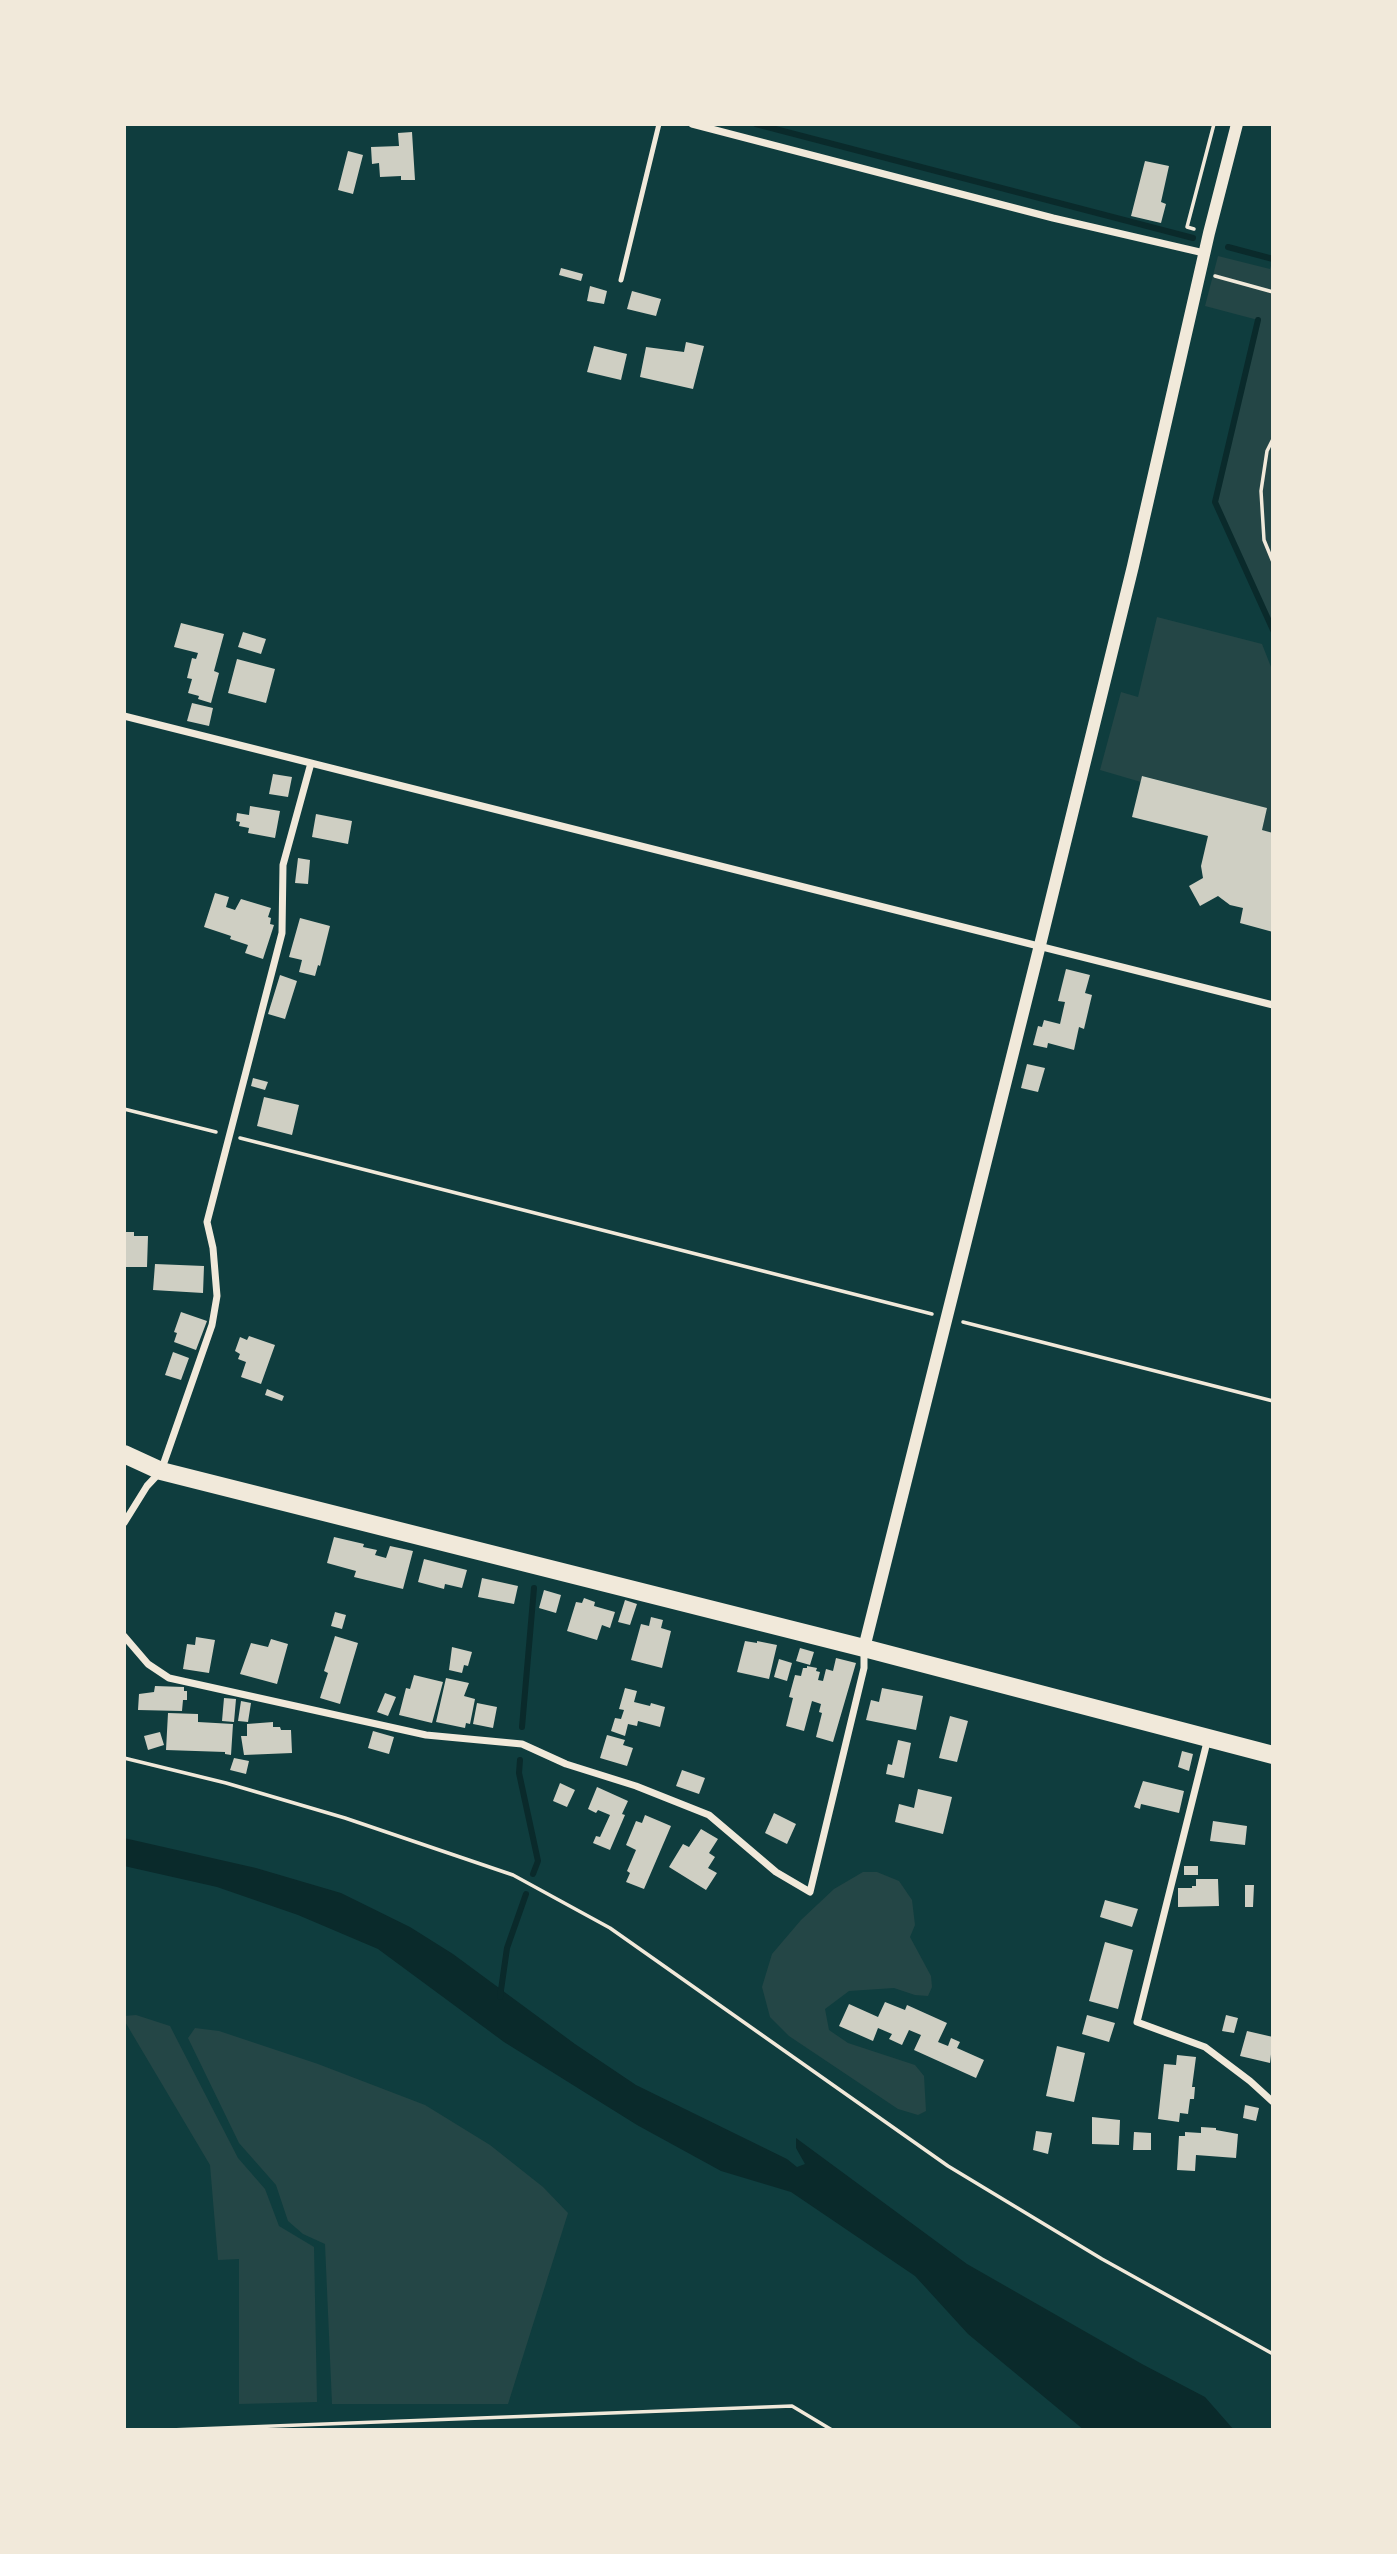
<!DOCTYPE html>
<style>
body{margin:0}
#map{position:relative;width:1397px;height:2554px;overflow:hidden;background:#0f3d3e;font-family:"Archivo Narrow",sans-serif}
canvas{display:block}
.frame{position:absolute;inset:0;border:126px solid #f1e9da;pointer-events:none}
</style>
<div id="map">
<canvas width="1397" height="2554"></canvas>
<div class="frame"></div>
</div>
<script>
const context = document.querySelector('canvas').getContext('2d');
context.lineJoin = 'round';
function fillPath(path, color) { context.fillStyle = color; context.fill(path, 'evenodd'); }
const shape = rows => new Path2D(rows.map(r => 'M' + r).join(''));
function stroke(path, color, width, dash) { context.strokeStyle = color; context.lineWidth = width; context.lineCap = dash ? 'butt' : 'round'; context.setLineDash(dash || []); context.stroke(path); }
const green = shape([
 [1218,256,1270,269,1273,259,1273,630,1215,502,1258,320,1205,306],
 [1157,617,1262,644,1273,672,1273,833,1262,830,1267,808,1143,776,1141,782,1100,770,1121,692,1138,697],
 [863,1872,877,1872,899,1881,912,1900,915,1925,910,1937,931,1976,932,1987,928,1996,915,1995,894,1988,849,1991,825,2009,829,2030,848,2043,915,2065,924,2076,926,2111,918,2115,898,2109,789,2036,770,2017,762,1987,772,1954,801,1920,834,1889],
 [136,2015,170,2026,238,2158,265,2189,279,2226,314,2247,317,2402,239,2404,239,2259,218,2260,210,2165,124,2020,124,2016],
 [195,2028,219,2031,318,2064,425,2105,490,2145,543,2187,568,2213,508,2404,332,2404,325,2244,303,2234,288,2221,276,2185,239,2143,188,2038]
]);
const water = shape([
 [124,1838,256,1868,341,1893,410,1927,453,1954,575,2044,636,2085,787,2159,797,2167,805,2164,796,2148,796,2138,967,2264,1142,2364,1205,2397,1234,2430,1084,2430,968,2334,915,2276,791,2192,721,2171,637,2125,504,2042,378,1949,298,1915,217,1887,124,1866]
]);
const stream = shape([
 [756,124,1193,238],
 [1228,247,1273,259],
 [1258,320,1215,502,1273,630],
 [522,1727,534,1588],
 [520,1760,519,1773,538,1861,533,1874],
 [500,1997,507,1948,526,1894]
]);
const building = shape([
 [412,132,415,180,401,180,401,176,380,177,379,163,372,164,371,147,399,146,398,133],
 [348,151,363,155,353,194,338,190],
 [1145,161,1169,166,1161,202,1166,204,1161,223,1131,216],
 [561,268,583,274,581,281,559,275],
 [590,286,607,291,604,304,587,301],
 [632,291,661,299,656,316,627,309],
 [686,342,704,346,693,389,640,377,646,347,684,352],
 [594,346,627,354,621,380,587,372],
 [181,623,224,634,214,671,219,673,211,703,198,699,199,696,188,693,192,679,187,678,192,658,196,659,198,653,174,647],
 [243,632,266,639,261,654,238,647],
 [237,659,275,669,266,703,228,693],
 [192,703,213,708,209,726,187,721],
 [273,774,292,777,288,797,269,794],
 [1142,776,1267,808,1262,830,1273,833,1273,932,1240,923,1243,908,1230,905,1218,896,1200,906,1189,886,1203,878,1201,866,1208,836,1132,817],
 [250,806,280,811,275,838,248,833,249,828,239,826,240,822,236,821,237,813,249,815],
 [316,814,352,821,348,844,312,837],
 [298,858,310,860,308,884,295,883],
 [215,893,229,897,226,907,235,910,241,899,271,908,268,917,271,918,270,924,274,925,263,959,245,953,248,945,230,939,231,936,204,927],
 [300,918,330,926,320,966,318,965,315,976,299,972,302,960,289,957],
 [1066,969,1090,975,1085,993,1092,995,1084,1029,1079,1027,1074,1050,1048,1043,1047,1048,1033,1045,1038,1026,1042,1027,1044,1020,1060,1024,1065,1002,1058,1001],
 [280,975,297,981,285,1019,268,1014],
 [1027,1064,1045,1068,1038,1092,1021,1088],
 [253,1078,268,1082,265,1090,251,1086],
 [264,1097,299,1105,292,1135,257,1126],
 [124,1232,134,1232,134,1236,148,1236,147,1267,124,1267],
 [155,1264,204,1266,203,1293,153,1290],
 [181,1312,207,1321,196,1350,174,1342,177,1333,174,1332],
 [249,1336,275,1345,261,1384,241,1377,246,1362,238,1359,240,1354,235,1351,240,1337,247,1340],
 [173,1352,189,1358,181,1380,165,1375],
 [267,1389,284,1396,282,1401,265,1395],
 [334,1537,364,1544,363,1547,377,1550,375,1555,386,1558,390,1546,413,1551,403,1589,354,1577,356,1571,327,1563],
 [424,1559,467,1570,462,1588,445,1584,444,1589,418,1582],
 [482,1578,518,1586,514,1604,478,1597],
 [544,1590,561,1595,556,1613,539,1608],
 [584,1598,595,1602,594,1606,615,1612,610,1628,602,1625,597,1640,567,1631,576,1602,582,1603],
 [625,1600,637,1604,630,1625,618,1622],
 [335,1612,346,1615,342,1629,331,1626],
 [651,1617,663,1620,661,1628,671,1631,662,1668,631,1660,641,1624,649,1626],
 [335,1636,358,1643,340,1704,320,1698,328,1673,324,1671],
 [196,1637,215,1640,209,1673,183,1669,187,1644,195,1645],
 [271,1639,288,1644,277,1684,240,1674,251,1643,268,1647],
 [745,1641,757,1643,757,1641,777,1645,769,1679,737,1672],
 [452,1647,472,1652,468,1666,464,1665,462,1673,449,1670],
 [800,1648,814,1652,810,1665,796,1661],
 [836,1658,856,1663,833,1742,816,1737,822,1713,819,1712,821,1704,812,1701,804,1731,786,1726,793,1698,789,1697,795,1675,801,1676,803,1668,807,1668,807,1666,817,1668,816,1671,820,1672,818,1680,823,1681,826,1669,833,1671],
 [779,1659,792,1663,787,1681,774,1677],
 [414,1675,443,1682,432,1723,399,1715,406,1688,410,1689],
 [446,1678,469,1683,464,1696,475,1699,470,1724,466,1723,465,1728,436,1722],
 [155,1686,184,1687,184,1691,187,1691,187,1700,183,1700,182,1711,138,1710,139,1694,154,1692],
 [625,1688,637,1691,634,1702,650,1706,651,1703,665,1707,660,1727,638,1721,637,1726,628,1724,625,1736,611,1731,615,1718,621,1719,624,1710,619,1709],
 [882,1688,923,1696,916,1730,866,1720,871,1700,879,1702],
 [385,1693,396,1697,388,1716,377,1712],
 [224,1698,236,1699,234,1722,222,1721],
 [241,1701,251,1703,248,1722,238,1721],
 [477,1703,497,1707,493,1728,473,1724],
 [168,1713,198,1714,198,1722,233,1724,231,1755,225,1754,225,1752,166,1750],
 [950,1716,968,1721,957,1762,939,1758],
 [273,1722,273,1727,280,1727,281,1730,291,1730,292,1753,244,1755,241,1736,247,1736,247,1724],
 [373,1731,394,1737,389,1754,368,1748],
 [160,1732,164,1745,148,1750,144,1736],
 [607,1735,625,1740,623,1745,633,1748,627,1766,600,1758],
 [898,1740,911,1743,904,1778,886,1774,888,1764,892,1765],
 [1182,1751,1193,1754,1189,1771,1178,1767],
 [234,1758,249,1761,246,1774,230,1770],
 [682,1770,705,1778,699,1794,676,1786],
 [1143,1781,1184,1791,1179,1813,1141,1804,1140,1809,1134,1807],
 [560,1783,575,1790,567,1807,553,1801],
 [597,1787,628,1801,622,1814,625,1815,610,1850,593,1843,596,1836,600,1837,610,1815,598,1810,596,1813,588,1809],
 [918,1789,952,1797,943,1834,895,1822,899,1804,914,1808],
 [774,1813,796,1824,787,1844,765,1833],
 [645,1815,671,1826,644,1889,626,1882,630,1873,627,1871,636,1850,626,1845,636,1821,642,1823],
 [1213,1821,1247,1826,1245,1845,1210,1841],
 [701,1829,718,1839,709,1853,715,1857,708,1868,717,1873,706,1890,669,1867,683,1844,689,1847],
 [1184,1866,1198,1866,1198,1875,1184,1875],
 [1196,1879,1218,1879,1219,1906,1178,1907,1178,1888,1192,1888,1192,1886,1196,1886],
 [1245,1885,1254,1885,1253,1907,1245,1907],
 [1105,1900,1138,1909,1132,1927,1100,1917],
 [1105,1942,1133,1950,1118,2009,1089,2001],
 [885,2002,905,2010,907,2005,947,2023,938,2042,948,2046,951,2038,960,2042,957,2048,984,2060,976,2078,914,2050,921,2035,909,2030,902,2045,889,2039,892,2034,878,2028,873,2041,839,2026,849,2004,878,2017],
 [1087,2015,1115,2023,1109,2042,1082,2034],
 [1226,2015,1238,2018,1234,2033,1222,2031],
 [1247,2031,1273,2037,1270,2063,1240,2056],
 [1057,2046,1085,2053,1074,2102,1046,2096],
 [1177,2055,1196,2057,1192,2087,1195,2087,1194,2099,1190,2099,1188,2114,1180,2113,1179,2122,1158,2119,1164,2064,1176,2065],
 [1245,2105,1259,2108,1256,2121,1243,2118],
 [1092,2117,1120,2120,1119,2145,1092,2144],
 [1201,2127,1216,2128,1216,2130,1238,2134,1236,2158,1196,2155,1195,2171,1177,2170,1179,2136,1185,2136,1185,2132,1201,2133],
 [1036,2131,1052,2133,1048,2154,1033,2150],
 [1134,2132,1151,2133,1151,2150,1133,2150]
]);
const path = shape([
 [1194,229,1187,227,1214,124],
 [1215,276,1273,292],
 [1273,439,1267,451,1261,491,1264,540,1273,562],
 [124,1109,216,1132],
 [240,1138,932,1314],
 [963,1322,1273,1401],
 [124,1758,226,1783,345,1818,513,1875,610,1928,948,2166,1102,2259,1273,2354],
 [170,2430,792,2406,832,2430]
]);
const service = shape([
 [621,280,659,124]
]);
const minor = shape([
 [692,124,1053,218,1204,253],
 [124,716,1273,1005],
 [124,1523,147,1486,161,1471,212,1325,217,1296,213,1248,207,1222,282,933,283,865,311,763],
 [124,1636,148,1664,169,1678,426,1735,522,1744,566,1764,636,1786,709,1815,776,1872,810,1892,864,1668,864,1648],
 [1208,1738,1137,2022,1205,2047,1250,2081,1273,2102]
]);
const tertiary = shape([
 [864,1648,1040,945,1133,566,1209,233,1237,124]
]);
const primary = shape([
 [124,1454,161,1471,864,1648,1273,1755]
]);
fillPath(green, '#244646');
fillPath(water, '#0a2a2b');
stroke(stream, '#0a2a2b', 6);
fillPath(building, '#cfcfc3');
stroke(path, '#f1e9da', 3.5);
stroke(service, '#f1e9da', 5);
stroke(minor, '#f1e9da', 7);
stroke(tertiary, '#f1e9da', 12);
stroke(primary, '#f1e9da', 18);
</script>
